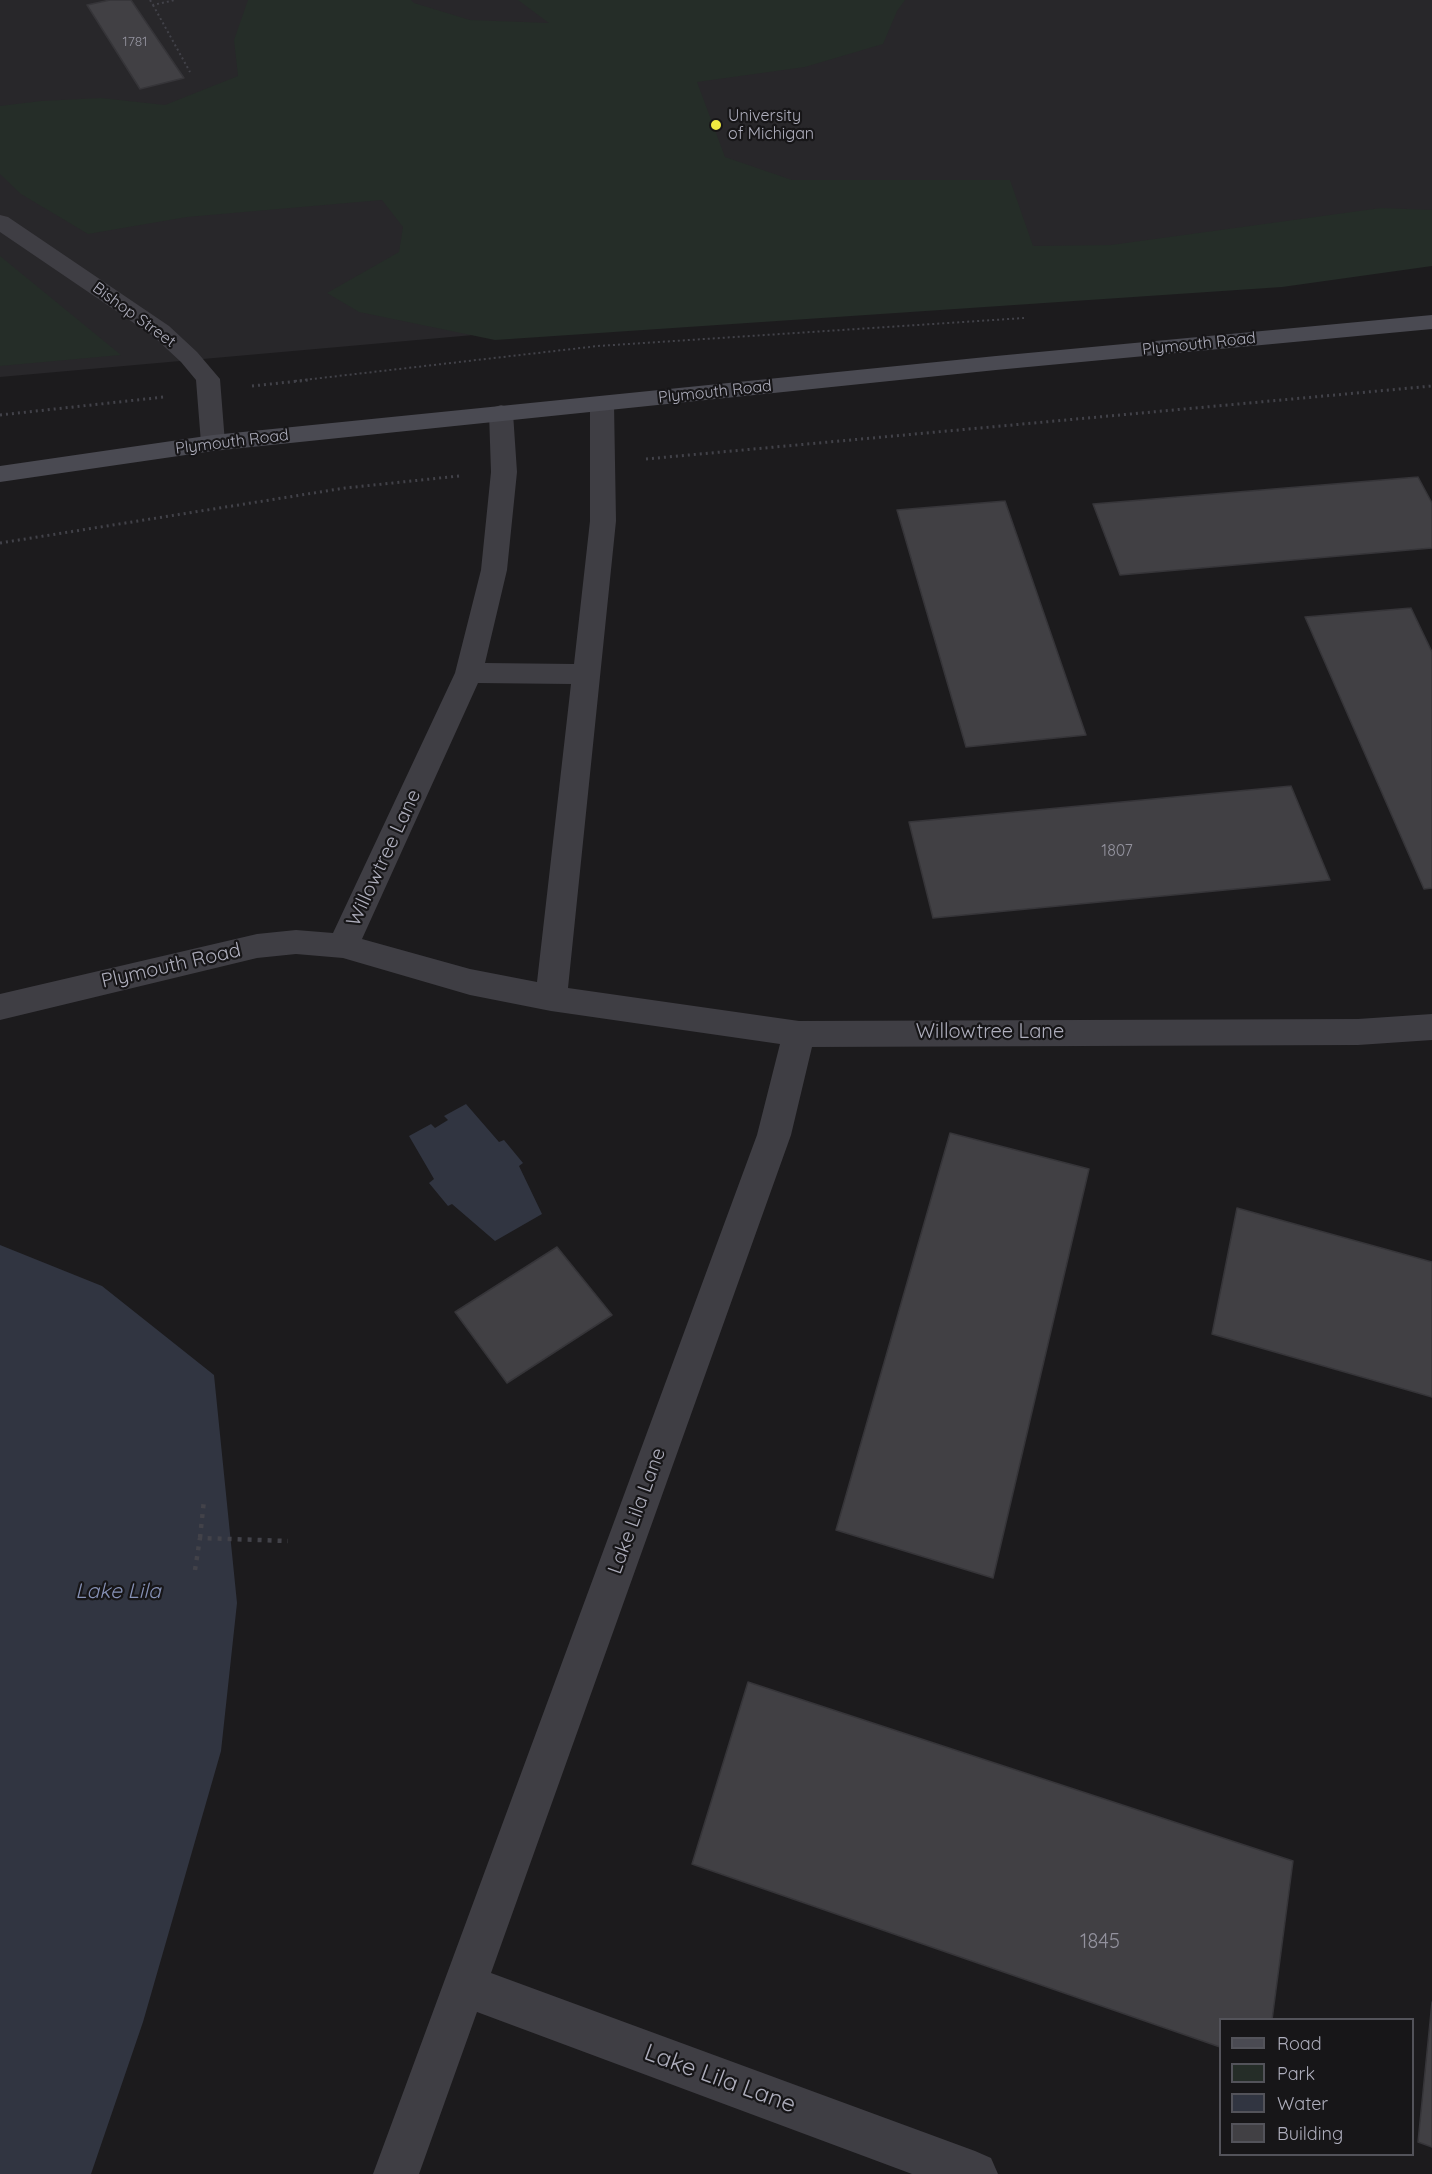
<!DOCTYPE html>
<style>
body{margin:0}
#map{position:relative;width:1432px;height:2174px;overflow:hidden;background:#1c1b1d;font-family:Quicksand,sans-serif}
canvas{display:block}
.legend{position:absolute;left:1219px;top:2018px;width:195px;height:138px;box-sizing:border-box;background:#171618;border:2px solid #53535a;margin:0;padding:8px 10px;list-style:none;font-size:18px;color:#aeaebc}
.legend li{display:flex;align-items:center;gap:12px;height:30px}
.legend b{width:30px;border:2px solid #53535a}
</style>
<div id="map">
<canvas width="1432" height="2174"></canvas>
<ul class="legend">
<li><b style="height:8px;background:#4a4a52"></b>Road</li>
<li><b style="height:16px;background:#252d28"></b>Park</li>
<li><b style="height:16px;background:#313541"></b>Water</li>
<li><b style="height:16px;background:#414044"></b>Building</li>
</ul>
</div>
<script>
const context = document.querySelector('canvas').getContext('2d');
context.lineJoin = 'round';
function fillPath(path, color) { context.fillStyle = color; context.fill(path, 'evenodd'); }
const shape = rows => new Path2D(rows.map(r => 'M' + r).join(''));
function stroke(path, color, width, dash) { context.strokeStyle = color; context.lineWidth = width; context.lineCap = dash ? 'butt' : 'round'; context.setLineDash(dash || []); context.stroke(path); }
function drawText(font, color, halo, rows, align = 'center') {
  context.font = font + ' Quicksand,sans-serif'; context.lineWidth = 4.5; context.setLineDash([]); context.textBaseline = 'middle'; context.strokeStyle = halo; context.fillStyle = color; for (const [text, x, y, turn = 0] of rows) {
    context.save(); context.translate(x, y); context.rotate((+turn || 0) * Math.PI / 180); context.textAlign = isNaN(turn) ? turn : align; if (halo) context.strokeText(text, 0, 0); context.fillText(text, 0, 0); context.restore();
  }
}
const built = shape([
 [0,0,1432,0,1432,250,0,377]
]);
const green = shape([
 [248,0,411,0,414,3,470,20,549,23,518,0,905,0,897,11,883,44,805,67,697,82,725,157,792,180,1010,180,1033,246,1111,245,1381,208,1432,210,1432,266,1282,287,495,340,359,312,327,293,399,252,403,227,382,200,187,217,88,234,21,194,0,174,0,106,41,101,101,98,165,105,238,76,234,40],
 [0,256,121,355,0,366]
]);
const water = shape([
 [466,1104,499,1142,504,1140,523,1163,519,1166,542,1214,495,1241,452,1204,448,1206,429,1183,434,1179,409,1136,431,1124,435,1128,448,1120,444,1116],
 [0,1245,102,1286,214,1375,237,1603,221,1751,143,2022,91,2174,0,2174]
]);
const building = shape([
 [110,0,131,0,184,78,140,89,87,5,110,0],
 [1418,477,1432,503,1432,548,1120,575,1093,504,1418,477],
 [1005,501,1086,735,966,747,897,510,1005,501],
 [1411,608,1432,652,1432,888,1424,889,1305,617,1411,608],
 [1291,786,1330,880,933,918,909,822,1291,786],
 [950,1133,1089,1169,993,1578,836,1530,950,1133],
 [1237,1208,1432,1262,1432,1397,1212,1334,1237,1208],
 [557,1247,612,1315,507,1383,455,1312,557,1247],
 [748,1682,1293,1861,1272,2020,1220,2020,1220,2047,692,1864,748,1682],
 [1432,2002,1432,2147,1418,2142,1432,2002]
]);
const pathFar2 = shape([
 [150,0,153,5,175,0],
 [153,5,190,72],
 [295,381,598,346,1024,318]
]);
const pathFar1 = shape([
 [252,386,308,380],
 [0,415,164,397],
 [646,459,1432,386],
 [0,543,345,488,459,476]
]);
const path = shape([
 [200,1538,204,1500],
 [195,1570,200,1538,288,1541]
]);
const minor = shape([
 [0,215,8,217,169,326,197,352,220,379,225,443,222,449,213,451,204,449,201,443,196,380,181,362,153,336,0,232,0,215],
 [602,396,611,399,614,404,616,521,568,988,799,1021,1358,1019,1432,1014,1432,1040,1358,1045,812,1047,791,1135,491,1973,975,2151,991,2158,998,2174,912,2174,477,2012,419,2174,373,2174,757,1135,780,1044,551,1011,470,995,343,958,296,954,257,958,0,1020,0,994,257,934,296,930,333,933,455,673,481,570,491,472,489,413,492,408,501,405,510,408,513,413,517,472,507,570,485,663,574,664,590,521,590,404,593,399,602,396],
 [478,683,571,684,537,982,470,969,362,939,478,683]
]);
const secondary = shape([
 [1432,315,1432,329,996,370,213,451,0,482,0,466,213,435,996,356,1432,315]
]);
const markers = [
 [716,125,6,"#efe941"]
];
const farNumbernames = [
 ["1781",135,42]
];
const farPoinames = [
 ["University",728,116],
 ["of Michigan",728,134]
];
const farStreetnames = [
 ["Bishop Street",134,315,36],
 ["Plymouth Road",1199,344,-6],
 ["Plymouth Road",715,392,-6],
 ["Plymouth Road",232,442,-7]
];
const numberNames = [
 ["1807",1117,851]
];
const streetNames = [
 ["Willowtree Lane",384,858,-65],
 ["Plymouth Road",171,966,-13],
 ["Willowtree Lane",990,1032],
 ["Lake Lila Lane",637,1511,-70]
];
const nearNumbernames = [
 ["1845",1100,1942]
];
const waterNames = [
 ["Lake Lila",118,1592]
];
const nearStreetnames = [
 ["Lake Lila Lane",720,2079,20]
];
fillPath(built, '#28272a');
fillPath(green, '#252d28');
fillPath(water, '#313541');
fillPath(building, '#414044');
stroke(building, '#363539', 1.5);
stroke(pathFar2, '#424249', 2, [2, 3]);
stroke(pathFar1, '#424249', 3, [2, 4]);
stroke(path, '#424249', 4.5, [4, 6]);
fillPath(minor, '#3f3e44');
fillPath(secondary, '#4a4a52');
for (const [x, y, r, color] of markers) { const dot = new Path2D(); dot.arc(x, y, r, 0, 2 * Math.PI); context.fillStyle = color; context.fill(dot); stroke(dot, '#171618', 2); }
drawText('14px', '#93929e', null, farNumbernames);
drawText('16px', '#aeaebc', '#171618', farPoinames, 'left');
drawText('16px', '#aeaebc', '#171618', farStreetnames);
drawText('16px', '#93929e', null, numberNames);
drawText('20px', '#aeaebc', '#171618', streetNames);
drawText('20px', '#93929e', null, nearNumbernames);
drawText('italic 21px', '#8691b6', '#171618', waterNames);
drawText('24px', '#aeaebc', '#171618', nearStreetnames);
</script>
